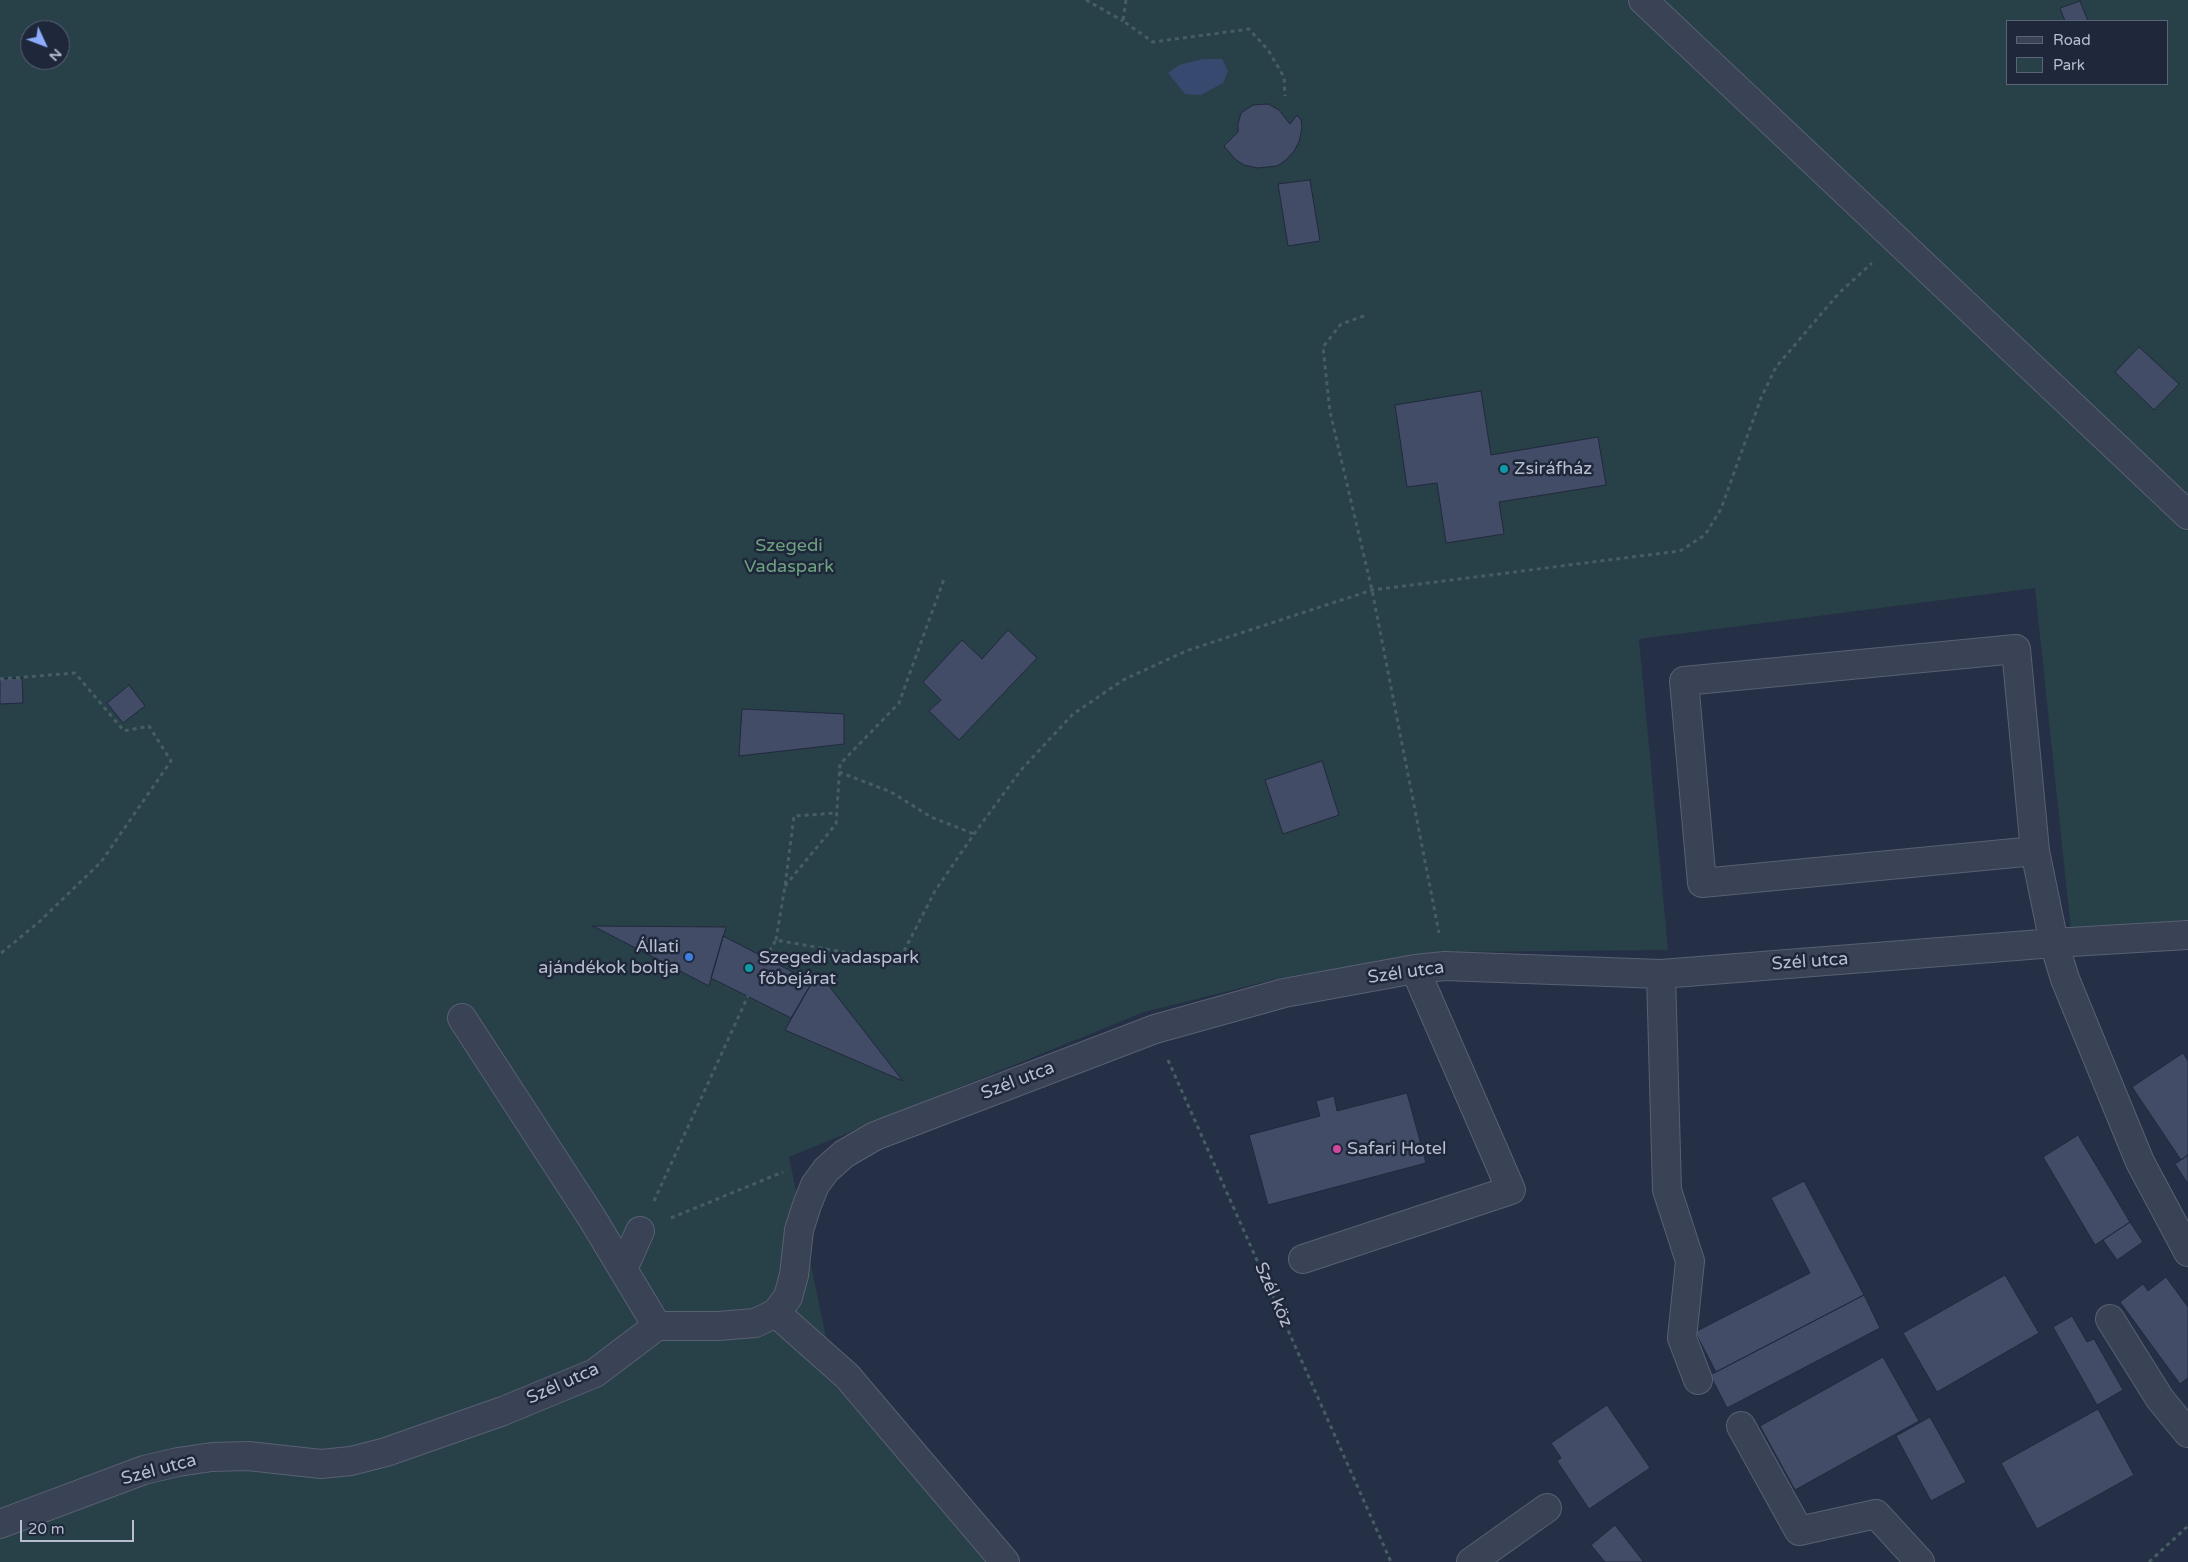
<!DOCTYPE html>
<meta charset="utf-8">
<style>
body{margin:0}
#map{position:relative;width:2188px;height:1562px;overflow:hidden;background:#253047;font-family:"Varela Round",sans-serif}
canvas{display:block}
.legend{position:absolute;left:2006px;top:20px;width:162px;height:65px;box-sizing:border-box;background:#1f273b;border:1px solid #5c6376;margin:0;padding:6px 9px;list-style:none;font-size:15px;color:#b8becf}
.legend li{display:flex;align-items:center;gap:10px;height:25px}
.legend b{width:25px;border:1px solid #5c6376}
.north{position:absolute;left:20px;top:20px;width:50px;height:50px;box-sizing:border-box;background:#1f273b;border:1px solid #5c6376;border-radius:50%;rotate:133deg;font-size:14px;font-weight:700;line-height:20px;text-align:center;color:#b8becf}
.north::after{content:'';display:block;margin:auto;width:18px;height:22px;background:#8dacff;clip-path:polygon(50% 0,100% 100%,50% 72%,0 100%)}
.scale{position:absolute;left:20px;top:1520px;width:114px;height:22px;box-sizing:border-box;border:2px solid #b8becf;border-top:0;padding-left:6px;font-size:15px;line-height:18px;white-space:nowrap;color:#b8becf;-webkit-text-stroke:4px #1f273b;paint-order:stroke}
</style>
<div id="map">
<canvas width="2188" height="1562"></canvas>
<ul class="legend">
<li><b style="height:6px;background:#3a4256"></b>Road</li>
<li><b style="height:14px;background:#284047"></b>Park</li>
</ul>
<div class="north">N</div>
<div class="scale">20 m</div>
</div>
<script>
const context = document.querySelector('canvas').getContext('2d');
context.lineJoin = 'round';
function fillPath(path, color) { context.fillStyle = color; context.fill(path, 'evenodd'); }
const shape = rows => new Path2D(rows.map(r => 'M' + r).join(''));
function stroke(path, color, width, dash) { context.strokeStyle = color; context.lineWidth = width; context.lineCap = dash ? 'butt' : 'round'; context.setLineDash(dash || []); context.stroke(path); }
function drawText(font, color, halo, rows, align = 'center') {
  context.font = font + ' "Varela Round",sans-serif'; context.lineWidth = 5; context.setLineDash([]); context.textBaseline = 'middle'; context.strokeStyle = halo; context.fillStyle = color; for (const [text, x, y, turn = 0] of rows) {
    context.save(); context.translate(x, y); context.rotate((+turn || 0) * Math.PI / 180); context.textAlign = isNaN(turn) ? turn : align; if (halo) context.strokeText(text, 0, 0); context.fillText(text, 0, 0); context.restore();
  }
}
const green = shape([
 [0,0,2188,0,2188,922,2071,930,2035,588,1639,639,1668,950,1442,952,1280,978,1144,1012,789,1157,836,1387,990,1562,0,1562],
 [2007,21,2167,21,2167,84,2007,84],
 [30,30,60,30,60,60,30,60]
]);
const water = shape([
 [1203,59,1222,59,1228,71,1223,83,1201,95,1185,94,1168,73,1179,65]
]);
const building = shape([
 [2080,1,2088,21,2065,21,2060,8,2080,1],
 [1268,104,1279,110,1290,124,1297,115,1301,120,1302,128,1299,142,1294,151,1286,160,1277,166,1258,168,1244,165,1235,159,1224,146,1238,132,1238,124,1241,113,1253,105,1268,104],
 [1310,180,1320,241,1288,246,1278,184,1310,180],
 [2139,347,2179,384,2154,410,2115,372,2139,347],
 [1481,391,1491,455,1598,437,1606,485,1499,502,1504,534,1446,543,1437,483,1407,487,1395,405,1481,391],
 [1008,630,1037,658,959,740,929,711,941,700,923,682,962,640,982,659,1008,630],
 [22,678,23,703,0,704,0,679,22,678],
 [129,685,145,706,123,723,107,703,129,685],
 [742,709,844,714,844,744,739,756,742,709],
 [1322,761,1339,815,1283,834,1265,780,1322,761],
 [593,926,726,927,709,986,593,926],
 [723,936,812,982,791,1018,711,978,723,936],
 [818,972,903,1081,785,1030,818,972],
 [2183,1053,2188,1061,2188,1155,2181,1160,2132,1087,2183,1053],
 [1407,1093,1426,1163,1268,1205,1249,1135,1320,1116,1316,1101,1334,1096,1337,1111,1407,1093],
 [2078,1135,2130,1222,2095,1245,2043,1157,2078,1135],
 [2188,1155,2188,1184,2175,1164,2188,1155],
 [1804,1181,1864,1295,1716,1372,1695,1332,1810,1273,1771,1198,1804,1181],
 [2130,1222,2143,1242,2117,1260,2103,1240,2130,1222],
 [2005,1275,2039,1333,1937,1392,1903,1333,2005,1275],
 [2166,1277,2188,1307,2188,1378,2180,1384,2120,1302,2143,1284,2148,1291,2166,1277],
 [1864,1295,1880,1328,1727,1408,1710,1375,1864,1295],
 [2072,1316,2087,1342,2094,1339,2123,1390,2097,1405,2053,1327,2072,1316],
 [1883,1357,1919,1421,1795,1490,1760,1426,1883,1357],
 [1607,1405,1650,1468,1589,1509,1557,1461,1561,1458,1551,1443,1607,1405],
 [2098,1409,2134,1475,2037,1529,2001,1463,2098,1409],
 [1930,1417,1966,1482,1931,1501,1896,1436,1930,1417],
 [1615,1525,1643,1561,1642,1562,1605,1562,1591,1545,1615,1525]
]);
const path = shape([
 [1086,0,1123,21],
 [1126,0,1123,21,1153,42,1249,29,1268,50,1284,77,1285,96],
 [1364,316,1341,324,1323,347,1330,412,1372,590,1439,933],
 [0,679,75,673,124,731,149,726,171,761,101,862,39,922,0,954],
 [839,772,891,792,931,817,974,834],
 [785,886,836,824,840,764,899,703,944,579],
 [776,940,785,886,794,816,837,813],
 [765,958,776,940,866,956,903,953,935,891,974,834,1021,770,1073,714,1123,680,1186,651,1372,590,1680,551,1705,535,1721,509,1761,398,1776,367,1839,293,1872,263],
 [1168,1060,1391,1562],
 [654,1201,748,996],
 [671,1218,783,1172],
 [2149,1562,2188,1526]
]);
const minor = shape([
 [1643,0,2188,515],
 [2035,851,1702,883,1684,681,2016,649,2035,851,2054,943,2065,979,2140,1162,2188,1252],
 [1661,974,1667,1190,1690,1261,1682,1338,1698,1380],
 [462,1018,592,1218,657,1326],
 [1303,1259,1511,1190,1415,969],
 [624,1267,640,1231],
 [776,1313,847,1376,1005,1562],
 [2110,1319,2160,1399,2188,1433],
 [1741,1426,1799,1531,1876,1514,1920,1562],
 [0,1524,144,1470,178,1462,212,1457,248,1456,321,1464,351,1461,386,1452,503,1411,595,1373,657,1326,718,1326,755,1323,776,1313,788,1297,794,1275,799,1230,807,1205,815,1185,826,1170,844,1154,875,1136,1155,1029,1284,993,1415,969,1445,966,1661,974,2054,943,2188,935],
 [1471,1562,1547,1508]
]);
const markers = [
 [1504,469,5,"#0f9aa8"],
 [689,957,5,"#3f7fe0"],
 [749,968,5,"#0f9aa8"],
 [1337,1149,5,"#d1479c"]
];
const poiNames = [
 ["Zsiráfház",1514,469],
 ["Állati",679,947,"right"],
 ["ajándékok boltja",679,968,"right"],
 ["Szegedi vadaspark",759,958],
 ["főbejárat",759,979],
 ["Safari Hotel",1347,1149]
];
const parkNames = [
 ["Szegedi",789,546],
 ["Vadaspark",789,567]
];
const streetNames = [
 ["Szél utca",1810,962,-4],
 ["Szél utca",1406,973,-8],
 ["Szél utca",1018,1081,-21],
 ["Szél köz",1273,1295,66],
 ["Szél utca",563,1384,-24],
 ["Szél utca",159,1470,-15]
];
fillPath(green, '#284047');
fillPath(water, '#38496f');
fillPath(building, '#424c67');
stroke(building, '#21293d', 1);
stroke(minor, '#596073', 30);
stroke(path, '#465d63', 3, [4, 4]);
stroke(minor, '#3a4256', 28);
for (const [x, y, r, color] of markers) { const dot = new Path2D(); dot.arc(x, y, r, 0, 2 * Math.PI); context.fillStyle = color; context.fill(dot); stroke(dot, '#1f273b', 2); }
drawText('18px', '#b8becf', '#1f273b', poiNames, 'left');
drawText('18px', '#6da27f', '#1f273b', parkNames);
drawText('18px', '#b8becf', '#1f273b', streetNames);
</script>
